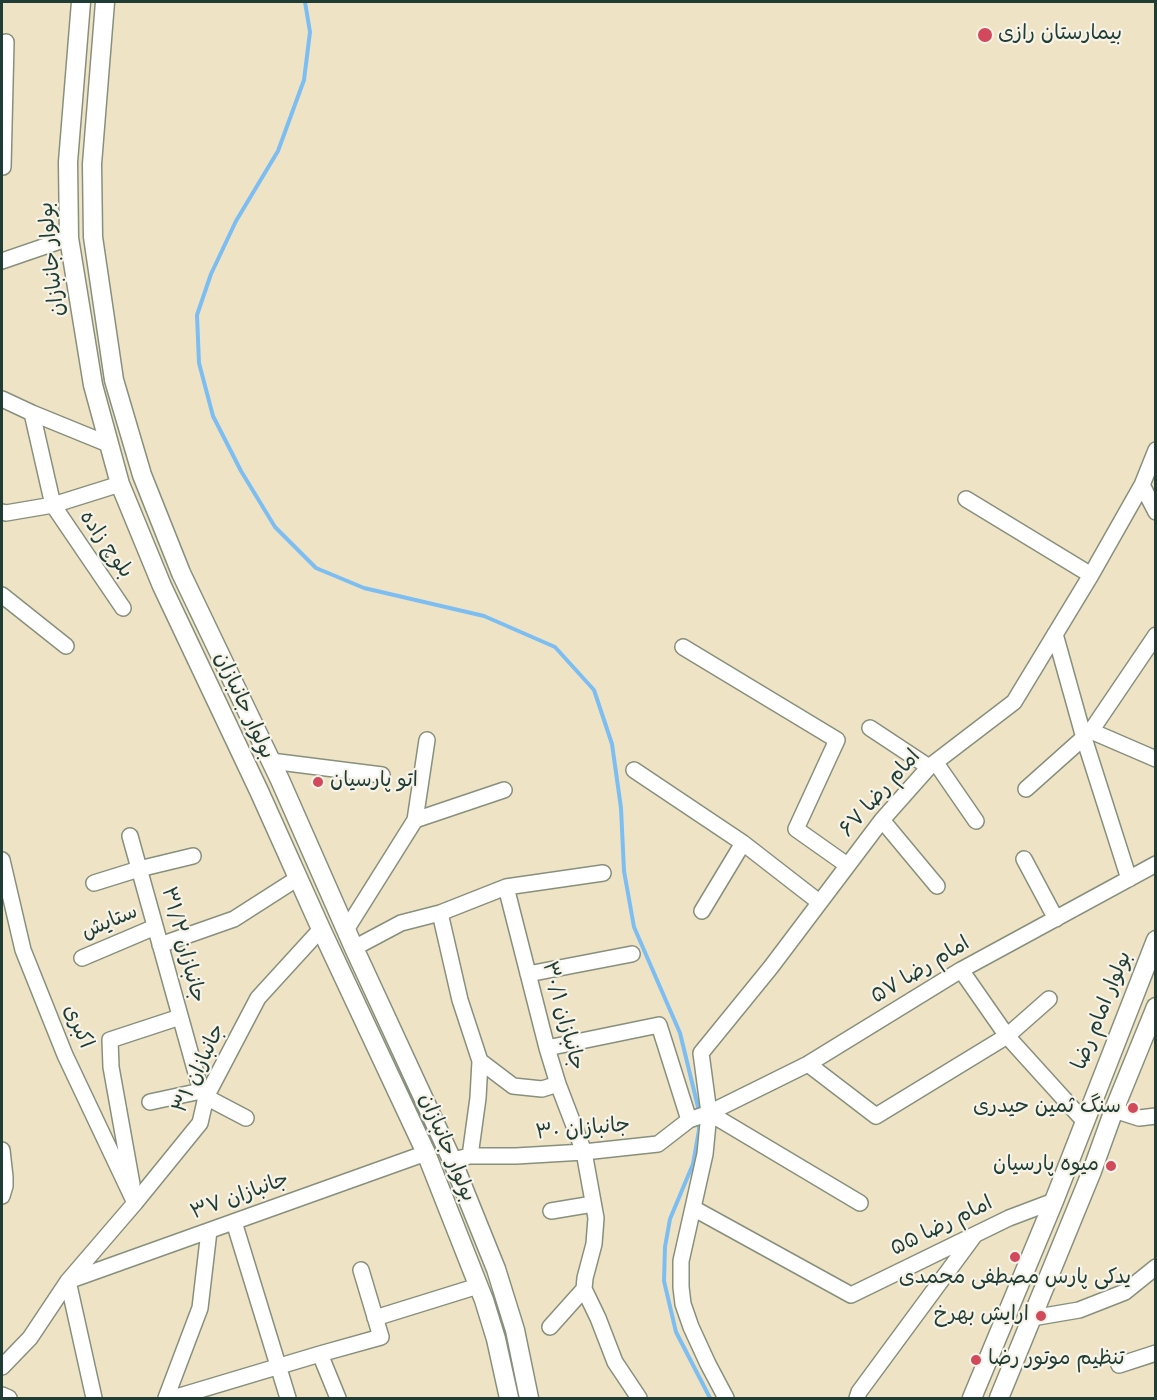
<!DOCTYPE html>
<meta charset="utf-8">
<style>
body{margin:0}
#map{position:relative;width:1157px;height:1400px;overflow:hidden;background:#efe3c5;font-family:Mynerve,sans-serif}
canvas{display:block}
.frame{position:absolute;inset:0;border:3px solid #1f3d34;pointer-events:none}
</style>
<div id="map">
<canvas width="1157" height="1400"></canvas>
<div class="frame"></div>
</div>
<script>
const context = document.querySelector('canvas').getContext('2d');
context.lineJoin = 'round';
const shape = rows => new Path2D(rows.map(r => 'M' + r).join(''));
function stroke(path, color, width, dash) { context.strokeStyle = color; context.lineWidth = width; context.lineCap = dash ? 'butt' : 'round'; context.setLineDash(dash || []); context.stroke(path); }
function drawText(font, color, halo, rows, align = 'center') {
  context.font = font + ' Mynerve,"Playpen Sans Arabic",sans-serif'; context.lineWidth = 4.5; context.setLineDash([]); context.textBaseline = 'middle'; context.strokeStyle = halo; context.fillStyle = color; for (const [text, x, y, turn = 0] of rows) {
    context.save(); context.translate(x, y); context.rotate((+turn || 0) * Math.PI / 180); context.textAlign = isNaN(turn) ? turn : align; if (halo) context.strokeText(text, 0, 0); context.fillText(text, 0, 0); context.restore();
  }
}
const stream = shape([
 [305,2,310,32,304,80,278,151,236,221,211,274,197,315,199,363,213,416,241,471,275,527,316,568,364,588,484,616,555,647,594,690,612,744,621,808,624,871,634,927,680,1033,698,1107,698,1113],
 [699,1121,699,1130,693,1164,670,1219,665,1247,664,1281,676,1332,710,1398]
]);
const minor = shape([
 [2,167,3,167,6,42],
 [2,261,69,238],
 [2,399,32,413,108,444],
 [32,413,53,505,123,608],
 [1142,485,1156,512],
 [966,499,1091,575],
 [2,512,6,513,53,505,120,484],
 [2,595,66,646],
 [1055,634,1084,738,1129,879],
 [683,647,837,740,796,829,847,865],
 [870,728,929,767],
 [1091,731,1156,759],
 [271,761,382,775],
 [936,763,976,821],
 [634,770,743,843,819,902],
 [1026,789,1091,731,1156,635],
 [415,820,504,790],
 [882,820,937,886],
 [130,836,201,1091,206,1097,246,1118],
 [1024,859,1056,919],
 [2,860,23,950,65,1055,135,1203],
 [94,883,139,869,193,856],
 [506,887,547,1048,558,1084,584,1152,596,1218,594,1244,585,1278,584,1289,598,1318,615,1362,639,1398],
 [702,911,743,843],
 [440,913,460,1000,480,1061,478,1098,470,1156],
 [346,930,415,820,427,740],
 [160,945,234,919,298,878],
 [354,948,401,923,440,913,506,887,603,873],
 [82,958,155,927],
 [961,970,1007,1036,1084,1121],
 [528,974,632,954],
 [547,1048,659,1025,689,1120],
 [480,1061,513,1086,542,1089,558,1084],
 [808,1064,876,1116,1007,1036,1049,999],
 [150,1102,201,1091],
 [1114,1110,1139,1118,1156,1116],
 [709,1113,860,1203],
 [2,1150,5,1177,5,1186,2,1196],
 [452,1160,470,1156,516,1156,584,1152,658,1144,689,1120,709,1113,808,1064,961,970,1156,864],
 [132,1184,111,1067,110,1040,180,1017],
 [693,1208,851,1295,1009,1218,1054,1201],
 [551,1211,593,1204],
 [234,1222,288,1398],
 [71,1280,426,1153],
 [68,1281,94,1398],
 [375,1318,478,1286],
 [1032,1318,1079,1310,1125,1292,1156,1267],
 [550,1327,584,1289],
 [320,1354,338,1398],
 [1119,1365,1156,1353],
 [2,1367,30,1338,68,1281,135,1203,200,1123,206,1097,258,998,321,929],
 [2,1395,9,1398],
 [166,1398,200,1308,209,1231],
 [173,1398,320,1354,381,1337,361,1270],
 [726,1398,708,1364,691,1327,683,1304,681,1287,681,1261,705,1154,709,1113,701,1053,771,967,882,820,929,767,1014,702,1091,575,1142,485,1156,450],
 [857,1398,859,1392,974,1236]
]);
const major = shape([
 [81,2,68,162,69,238,93,385,120,484,162,586,259,791,321,929,426,1153,484,1300,496,1339,509,1398],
 [105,2,92,164,93,237,114,380,142,475,181,573,280,780,354,948,452,1160,496,1269,515,1330,529,1398],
 [972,1398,1054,1201,1156,940],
 [999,1398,1092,1171,1114,1110,1156,1007]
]);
const markers = [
 [985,35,8,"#d1495b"],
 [318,782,6,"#d1495b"],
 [1133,1108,6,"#d1495b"],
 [1111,1166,6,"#d1495b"],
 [1015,1257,6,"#d1495b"],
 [1041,1316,6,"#d1495b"],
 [976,1360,6,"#d1495b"]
];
const poiNames = [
 ["بیمارستان رازی",998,35],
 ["اتو پارسیان",330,782],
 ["سنگ ثمین حیدری",1121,1108,"right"],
 ["میوه پارسیان",1099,1166,"right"],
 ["یدکی پارس مصطفی محمدی",1015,1279,"center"],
 ["ارایش بهرخ",1029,1316,"right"],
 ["تنظیم موتور رضا",988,1360]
];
const streetNames = [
 ["بولوار جانبازان",53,259,-96],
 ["بلوچ زاده",105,545,55],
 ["بولوار جانبازان",243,706,65],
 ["امام رضا ۶۷",881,794,-48],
 ["ستایش",110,923,-23],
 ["جانبازان ۳۱/۲",182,945,75],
 ["امام رضا ۵۷",921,971,-31],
 ["بولوار امام رضا",1103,1011,-68],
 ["جانبازان ۳۰/۱",562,1016,75],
 ["اکبری",77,1027,67],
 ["جانبازان ۳۱",200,1069,-65],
 ["جانبازان ۳۰",583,1130,-5],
 ["بولوار جانبازان",446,1148,67],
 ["جانبازان ۳۷",240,1197,-20],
 ["امام رضا ۵۵",942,1227,-26]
];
stroke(stream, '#7dbef2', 4);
stroke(minor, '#87907c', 18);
stroke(major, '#87907c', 21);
stroke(minor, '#fff', 15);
stroke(major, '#fff', 18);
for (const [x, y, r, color] of markers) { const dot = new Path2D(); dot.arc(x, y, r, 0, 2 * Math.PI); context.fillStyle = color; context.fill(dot); stroke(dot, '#f7f3e8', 2); }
drawText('21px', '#1f3d34', '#f7f3e8', poiNames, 'left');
drawText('21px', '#1f3d34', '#f7f3e8', streetNames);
</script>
